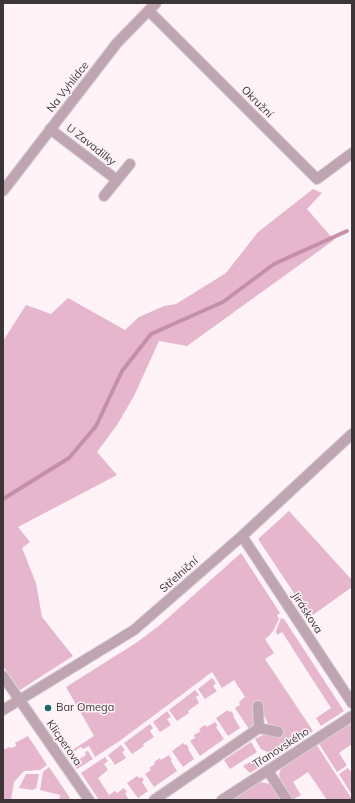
<!DOCTYPE html>
<meta charset="utf-8">
<style>
body{margin:0}
#map{position:relative;width:355px;height:803px;overflow:hidden;background:#fff3f8;font-family:Mulish,sans-serif}
canvas{display:block}
.frame{position:absolute;inset:0;border:4px solid #3c3639;pointer-events:none}
</style>
<div id="map">
<canvas width="355" height="803"></canvas>
<div class="frame"></div>
</div>
<script>
const context = document.querySelector('canvas').getContext('2d');
context.lineJoin = 'round';
function fillPath(path, color) { context.fillStyle = color; context.fill(path, 'evenodd'); }
const shape = rows => new Path2D(rows.map(r => 'M' + r).join(''));
function stroke(path, color, width, dash) { context.strokeStyle = color; context.lineWidth = width; context.lineCap = dash ? 'butt' : 'round'; context.setLineDash(dash || []); context.stroke(path); }
function drawText(font, color, halo, rows, align = 'center') {
  context.font = font + ' Mulish,sans-serif'; context.lineWidth = 3; context.setLineDash([]); context.textBaseline = 'middle'; context.strokeStyle = halo; context.fillStyle = color; for (const [text, x, y, turn = 0] of rows) {
    context.save(); context.translate(x, y); context.rotate((+turn || 0) * Math.PI / 180); context.textAlign = isNaN(turn) ? turn : align; if (halo) context.strokeText(text, 0, 0); context.fillText(text, 0, 0); context.restore();
  }
}
const green = shape([
 [313,189,322,193,307,209,334,240,187,346,159,341,134,396,117,425,97,452,117,475,18,527,30,542,22,548,36,583,42,617,73,656,20,690,3,666,3,341,26,305,51,314,68,298,125,330,139,317,164,306,176,304,226,273,258,232],
 [289,511,352,580,352,587,310,617,258,539],
 [241,553,280,613,277,615,279,619,273,631,269,636,265,639,274,653,265,659,313,731,276,756,261,749,255,739,265,734,269,726,264,715,261,704,254,723,249,729,235,708,240,705,239,702,245,697,234,680,222,688,212,672,121,740,95,757,89,746,83,749,81,747,71,753,76,761,86,755,85,752,88,751,93,759,77,769,66,754,94,736,66,687,136,643,160,625],
 [281,618,284,619,344,711,321,726,316,718,331,708,282,632,277,635,276,631],
 [212,678,216,683,213,686,217,691,205,699,198,689],
 [195,690,199,695,196,697,199,703,188,711,189,713,177,721,169,710],
 [228,710,229,712,231,711,234,715,233,716,240,728,228,736,216,718],
 [167,711,171,717,167,719,171,725,160,732,153,722],
 [215,722,218,726,216,727,224,739,200,756,190,741,195,738,194,735,201,731,199,729,205,725,207,727],
 [347,722,352,726,352,744,339,753,346,764,346,766,337,772,318,742],
 [150,724,153,728,150,731,154,737,143,744,144,746,132,754,124,743],
 [28,736,47,765,40,770,24,771,14,782,11,800,3,800,3,750,9,747,11,748,16,746,15,743],
 [251,742,257,752,230,769,224,760],
 [183,743,185,745,186,744,189,748,188,749,194,759,183,767,172,751],
 [316,744,352,799,352,800,327,800,308,772,293,782,301,795,292,800,282,785,279,775,281,768],
 [121,745,125,750,122,752,126,758,115,765,108,755],
 [169,755,172,760,171,761,177,771,154,787,145,774,151,770,149,768,155,764,154,762,160,758,161,760],
 [261,756,271,759,250,773,243,766],
 [105,757,108,761,104,764,108,770,98,778,109,795,115,791,117,793,124,788,127,792,125,793,129,800,99,800,81,773],
 [49,767,70,798,67,800,59,800,60,795,40,790,43,772],
 [348,768,352,773,352,795,339,774],
 [26,774,39,774,36,789,34,789,33,790,19,788],
 [137,776,139,778,142,777,144,780,142,782,148,791,138,798,127,783],
 [258,782,267,783,275,787,284,800,235,800,233,798]
]);
const stream = shape([
 [3,499,69,458,96,426,122,371,151,334,223,302,274,264,347,231]
]);
const minor = shape([
 [149,11,317,179,352,153],
 [50,129,117,180],
 [3,191,117,43,156,3],
 [104,196,130,164],
 [242,536,352,703],
 [3,676,89,800],
 [3,710,134,630,242,536,352,434],
 [259,728,278,732],
 [268,771,287,800],
 [154,800,259,728,258,706],
 [222,800,352,716]
]);
const markers = [
 [48,708,4,"#186769"]
];
const streetNames = [
 ["Na Vyhlídce",68,87,-52],
 ["Okružní",257,102,45],
 ["U Zavadilky",91,145,38],
 ["Střelniční",179,575,-42],
 ["Jiráskova",307,613,57],
 ["Klicperova",64,743,55],
 ["Třanovského",281,748,-33]
];
const poiNames = [
 ["Bar Omega",56,708]
];
fillPath(green, '#e6b6cd');
stroke(stream, '#c58ea9', 4);
stroke(minor, '#dcd1d6', 12);
stroke(minor, '#bfa5b1', 10);
for (const [x, y, r, color] of markers) { const dot = new Path2D(); dot.arc(x, y, r, 0, 2 * Math.PI); context.fillStyle = color; context.fill(dot); stroke(dot, '#fff3f8', 1.5); }
drawText('11px', '#3c3639', '#fff3f8', streetNames);
drawText('11px', '#3c3639', '#fff3f8', poiNames, 'left');
</script>
